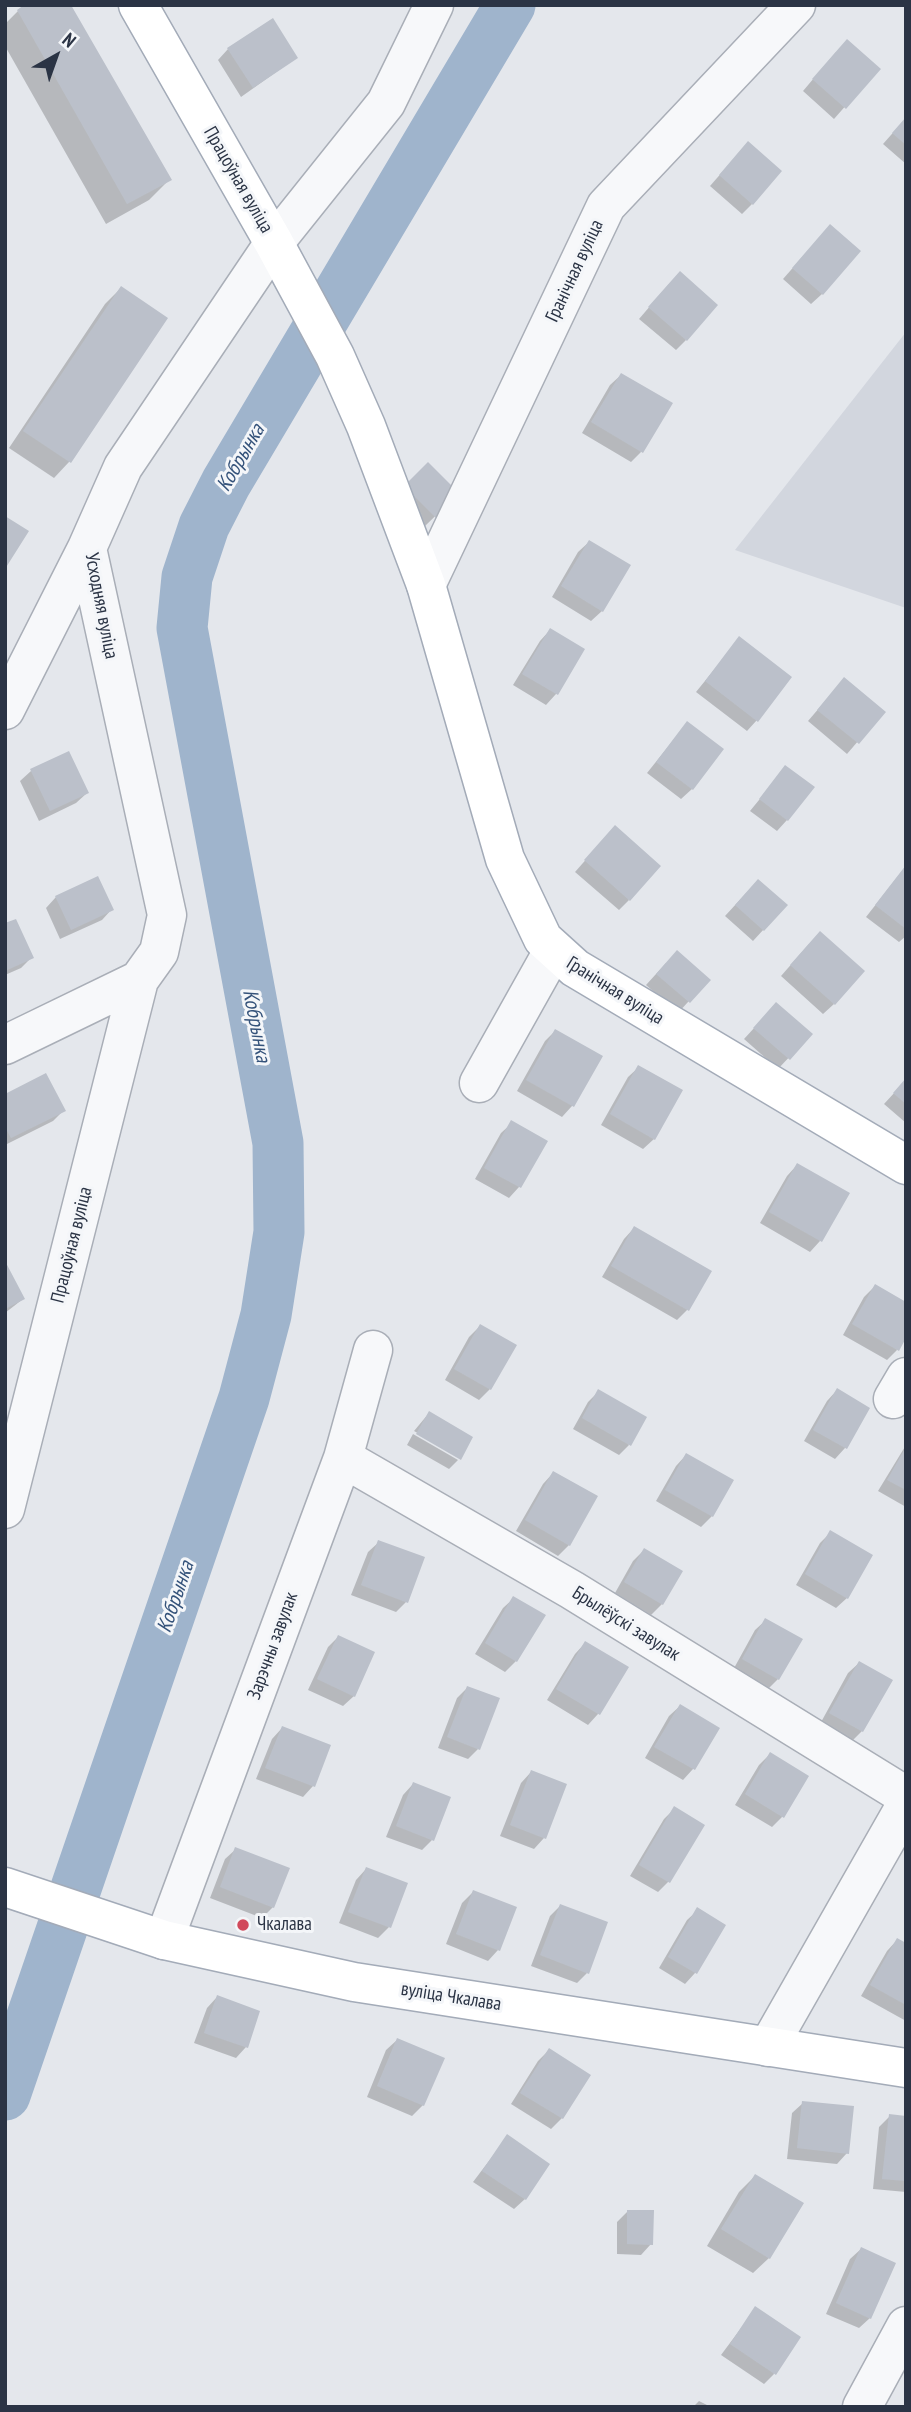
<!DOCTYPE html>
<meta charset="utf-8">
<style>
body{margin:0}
#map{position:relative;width:911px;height:2412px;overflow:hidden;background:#e4e7ec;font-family:"PT Sans Narrow",sans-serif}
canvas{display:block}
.frame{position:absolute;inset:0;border:7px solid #2b3445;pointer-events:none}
.north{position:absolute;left:21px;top:21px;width:70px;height:70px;-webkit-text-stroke:5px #f4f6f9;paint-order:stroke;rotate:40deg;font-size:19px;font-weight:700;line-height:28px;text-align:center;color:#2b3445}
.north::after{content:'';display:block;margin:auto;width:24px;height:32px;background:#2b3445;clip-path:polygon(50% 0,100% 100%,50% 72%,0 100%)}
</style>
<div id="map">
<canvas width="911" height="2412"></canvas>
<div class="frame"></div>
<div class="north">N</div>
</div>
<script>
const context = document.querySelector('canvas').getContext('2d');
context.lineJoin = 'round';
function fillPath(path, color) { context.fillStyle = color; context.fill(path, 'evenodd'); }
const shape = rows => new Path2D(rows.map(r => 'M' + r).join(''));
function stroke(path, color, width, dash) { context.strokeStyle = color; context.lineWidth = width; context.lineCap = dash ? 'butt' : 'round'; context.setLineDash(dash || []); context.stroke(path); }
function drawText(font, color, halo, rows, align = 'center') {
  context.font = font + ' "PT Sans Narrow",sans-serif'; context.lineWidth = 6; context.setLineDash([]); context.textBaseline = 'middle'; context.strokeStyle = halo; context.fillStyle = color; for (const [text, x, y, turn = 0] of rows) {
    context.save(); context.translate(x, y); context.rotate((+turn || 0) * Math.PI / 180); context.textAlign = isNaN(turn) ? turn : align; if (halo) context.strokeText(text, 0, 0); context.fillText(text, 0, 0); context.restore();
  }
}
const built = shape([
 [906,332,906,608,735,550]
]);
const shadow = shape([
 [18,11,169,180,149,200,106,224,5,46,5,24],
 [228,49,296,58,241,97,218,60],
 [836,52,878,69,834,119,803,91],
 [906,118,906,164,883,144],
 [738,154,752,204,742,214,710,186],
 [820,237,822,294,811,304,783,279],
 [669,284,686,340,676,350,639,319],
 [121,288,166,318,69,462,54,478,9,448,105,304],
 [621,375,641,452,631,462,582,433,610,385],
 [428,464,458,494,424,527,395,497],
 [589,542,602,611,591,621,552,597,578,552],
 [550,630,583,650,556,694,546,705,513,685,540,641],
 [739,639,757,720,747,731,696,692],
 [844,679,883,712,847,754,808,721],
 [687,723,692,789,681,799,647,773],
 [68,754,87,793,76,803,39,821,20,781,31,771],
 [786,767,787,820,777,831,750,811],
 [605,838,629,900,619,910,575,872],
 [906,866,906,936,899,942,866,917],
 [748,891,786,905,753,941,725,916],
 [56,897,112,909,102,920,60,939,46,908],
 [5,925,32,957,21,968,5,975],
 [809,944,834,1004,823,1014,781,976],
 [666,963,708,980,678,1013,646,985],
 [766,1015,810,1035,778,1069,744,1039],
 [555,1031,601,1057,572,1106,562,1117,517,1091,545,1041],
 [639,1067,654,1139,643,1149,601,1125,628,1077],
 [906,1080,906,1123,884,1104],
 [5,1096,64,1110,53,1121,5,1145],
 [512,1123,519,1187,509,1198,475,1179,501,1133],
 [797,1165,820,1241,810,1252,760,1223,787,1176],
 [634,1228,688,1309,677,1320,602,1277,624,1239],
 [5,1265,23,1299,5,1313],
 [875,1286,897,1350,887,1360,843,1335,864,1297],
 [480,1326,514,1346,490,1389,479,1400,445,1380,469,1337],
 [837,1390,868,1408,845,1448,835,1459,804,1441,827,1401],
 [599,1391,629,1445,619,1455,573,1429,588,1402],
 [429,1413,471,1437,459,1459,459,1456,414,1431],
 [413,1434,458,1460,449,1469,407,1445],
 [906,1445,906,1507,878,1491],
 [686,1455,712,1516,701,1527,656,1501,676,1466],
 [553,1473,569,1545,558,1556,516,1531,543,1484],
 [830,1533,847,1598,836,1608,796,1585,820,1543],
 [379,1542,406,1602,396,1612,351,1595,368,1552],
 [644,1550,662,1604,651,1615,615,1593,633,1561],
 [514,1598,544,1615,516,1661,505,1672,475,1654,503,1608],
 [766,1620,778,1679,767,1690,733,1670,755,1630],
 [338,1637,354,1696,343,1706,308,1690,328,1647],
 [585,1643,598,1714,588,1725,547,1700,575,1654],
 [859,1663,862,1731,851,1742,820,1724,848,1673],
 [467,1688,478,1749,468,1759,438,1748,457,1698],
 [680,1706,718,1728,693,1769,683,1780,645,1758,669,1716],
 [282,1728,329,1746,313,1786,303,1797,256,1779,272,1739],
 [770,1754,782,1817,772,1827,735,1805,759,1765],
 [531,1772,565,1785,544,1838,534,1849,500,1836,521,1783],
 [413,1784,432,1840,422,1850,386,1837,403,1795],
 [674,1809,668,1882,658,1892,630,1876,664,1819],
 [236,1849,273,1907,262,1918,210,1898,225,1859],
 [366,1869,406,1884,389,1927,378,1938,339,1923,356,1880],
 [473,1892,498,1950,488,1961,446,1944,462,1903],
 [560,1906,587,1973,577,1983,531,1966,550,1916],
 [698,1910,724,1926,695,1973,685,1984,659,1968,687,1920],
 [897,1940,906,1945,906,2021,861,1996,887,1951],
 [217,1997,246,2047,236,2058,194,2043,207,2008],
 [397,2040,423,2105,412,2116,367,2097,386,2050],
 [549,2050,589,2075,562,2118,551,2129,511,2104,538,2061],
 [803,2103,847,2153,837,2164,787,2159,792,2113],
 [890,2116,906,2118,906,2192,873,2189,879,2127],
 [507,2137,525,2199,514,2209,473,2182],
 [755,2176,769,2258,753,2273,707,2246,739,2192],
 [628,2211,651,2244,641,2255,617,2254,617,2222],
 [861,2249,870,2318,859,2328,826,2314,850,2259],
 [756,2308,774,2374,764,2384,721,2355],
 [699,2401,711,2407,693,2407]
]);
const river = shape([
 [5,2095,244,1398,266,1315,279,1232,278,1143,182,628,187,577,204,526,226,483,510,5]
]);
const building = shape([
 [24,5,71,5,172,180,127,204,17,10],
 [273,18,298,58,253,88,227,48],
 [847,39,881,69,846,109,812,79],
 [906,117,906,145,892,133],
 [748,141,782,171,753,205,719,175],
 [830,224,861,251,823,295,792,268],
 [680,271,718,305,687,341,648,307],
 [121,286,168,318,71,463,23,431],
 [621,373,673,403,643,453,591,422],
 [428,462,460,494,436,518,404,486],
 [5,516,29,531,5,569],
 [589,540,631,565,603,612,561,586],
 [550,628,585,649,558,695,522,674],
 [739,636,792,677,758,722,705,681],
 [844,677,886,712,859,744,817,710],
 [687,721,724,749,693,790,656,762],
 [69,751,89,793,50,811,30,769],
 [785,765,815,787,788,821,759,799],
 [615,825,661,866,630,901,584,860],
 [906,865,906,929,875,905],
 [98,876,114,910,71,930,55,896],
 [758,879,788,905,764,931,735,905],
 [16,919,34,958,5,971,5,923],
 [820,931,865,971,835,1005,790,965],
 [677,950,711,980,690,1003,656,974],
 [776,1002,813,1034,790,1060,753,1028],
 [555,1029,603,1056,574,1107,526,1080],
 [638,1065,683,1090,655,1140,610,1114],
 [46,1073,66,1111,11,1138,5,1127,5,1094],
 [906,1078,906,1104,893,1093],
 [511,1120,548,1141,521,1188,484,1168],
 [797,1163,850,1193,822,1242,769,1212],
 [634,1226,712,1271,689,1311,611,1266],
 [5,1261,25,1299,5,1309],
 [875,1284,906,1302,906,1338,899,1351,852,1324],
 [480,1324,517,1345,491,1390,454,1369],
 [837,1388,870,1408,847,1449,813,1430],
 [598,1389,647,1417,631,1446,582,1418],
 [429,1411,473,1437,461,1460,416,1434],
 [906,1447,906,1490,887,1480],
 [686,1453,734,1480,713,1517,665,1490],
 [553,1471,598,1496,570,1546,525,1520],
 [830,1530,873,1555,848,1599,805,1574],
 [378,1540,425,1557,408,1603,361,1585],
 [644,1548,683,1571,663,1605,624,1582],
 [513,1596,546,1615,517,1662,485,1643],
 [765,1618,803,1639,779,1680,742,1659],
 [338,1635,375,1652,355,1697,317,1679],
 [585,1641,629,1667,600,1715,556,1689],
 [859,1661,893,1680,863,1732,829,1713],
 [467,1686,500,1698,480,1750,447,1737],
 [680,1704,720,1728,695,1770,654,1747],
 [282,1726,331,1745,315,1787,265,1768],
 [770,1752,809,1776,784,1818,745,1794],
 [531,1770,567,1784,546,1839,510,1825],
 [413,1782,451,1797,434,1841,396,1826],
 [674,1806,705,1825,670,1883,639,1865],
 [235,1847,290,1868,274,1908,220,1887],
 [366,1867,408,1883,391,1928,348,1912],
 [473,1890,517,1907,500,1951,456,1934],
 [560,1904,608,1922,589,1974,540,1955],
 [697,1907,726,1925,697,1974,668,1957],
 [897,1938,906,1943,906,2005,870,1985],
 [217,1995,260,2011,248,2048,204,2033],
 [397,2038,445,2058,424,2106,377,2086],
 [549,2048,591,2075,563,2119,520,2093],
 [802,2101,854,2106,849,2154,797,2148],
 [889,2114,906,2116,906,2181,882,2179],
 [507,2134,550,2164,526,2200,482,2171],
 [755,2174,804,2203,770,2259,721,2229],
 [627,2210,654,2210,653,2245,627,2244],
 [861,2247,896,2263,871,2319,836,2303],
 [755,2306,801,2337,776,2375,730,2344]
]);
const minor = shape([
 [426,585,606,206,796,5],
 [5,710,87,548],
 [5,1045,139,980,159,952,167,915,87,548,123,467,274,243,386,103,434,5],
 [479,1083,553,951],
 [893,1399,906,1377],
 [343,1458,572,1590,906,1796],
 [5,1509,139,980],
 [164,1940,343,1458,373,1350],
 [768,2047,906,1805],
 [862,2407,906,2326]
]);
const major = shape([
 [138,5,274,243,335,356,366,426,426,585,505,859,543,939,575,968,906,1165],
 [5,1887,164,1940,354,1982,906,2068]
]);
const markers = [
 [243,1925,7,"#d1495b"]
];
const streetNames = [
 ["Працоўная вуліца",238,180,60],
 ["Гранічная вуліца",575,271,-65],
 ["Усходняя вуліца",101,606,79],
 ["Гранічная вуліца",615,991,32],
 ["Працоўная вуліца",72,1245,-76],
 ["Брылёўскі завулак",626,1624,32],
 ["Зарэчны завулак",273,1646,-70],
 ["вуліца Чкалава",451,1997,9]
];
const poiNames = [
 ["Чкалава",257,1925]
];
const waterNames = [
 ["Кобрынка",241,458,-60],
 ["Кобрынка",256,1026,79],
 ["Кобрынка",176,1597,-71]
];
fillPath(built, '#d2d6de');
fillPath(shadow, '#0003');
stroke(river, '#9fb4cc', 51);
fillPath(building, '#bbc0ca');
stroke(minor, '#a9aeb7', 41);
stroke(major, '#a3abb8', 41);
stroke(minor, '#f7f8fa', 38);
stroke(major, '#fff', 38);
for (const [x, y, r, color] of markers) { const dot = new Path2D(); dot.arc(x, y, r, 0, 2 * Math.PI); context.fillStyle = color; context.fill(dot); stroke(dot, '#f4f6f9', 2.5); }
drawText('19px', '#2b3445', '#f4f6f9', streetNames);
drawText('19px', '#2b3445', '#f4f6f9', poiNames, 'left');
drawText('italic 21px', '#34527a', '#f4f6f9', waterNames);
</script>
